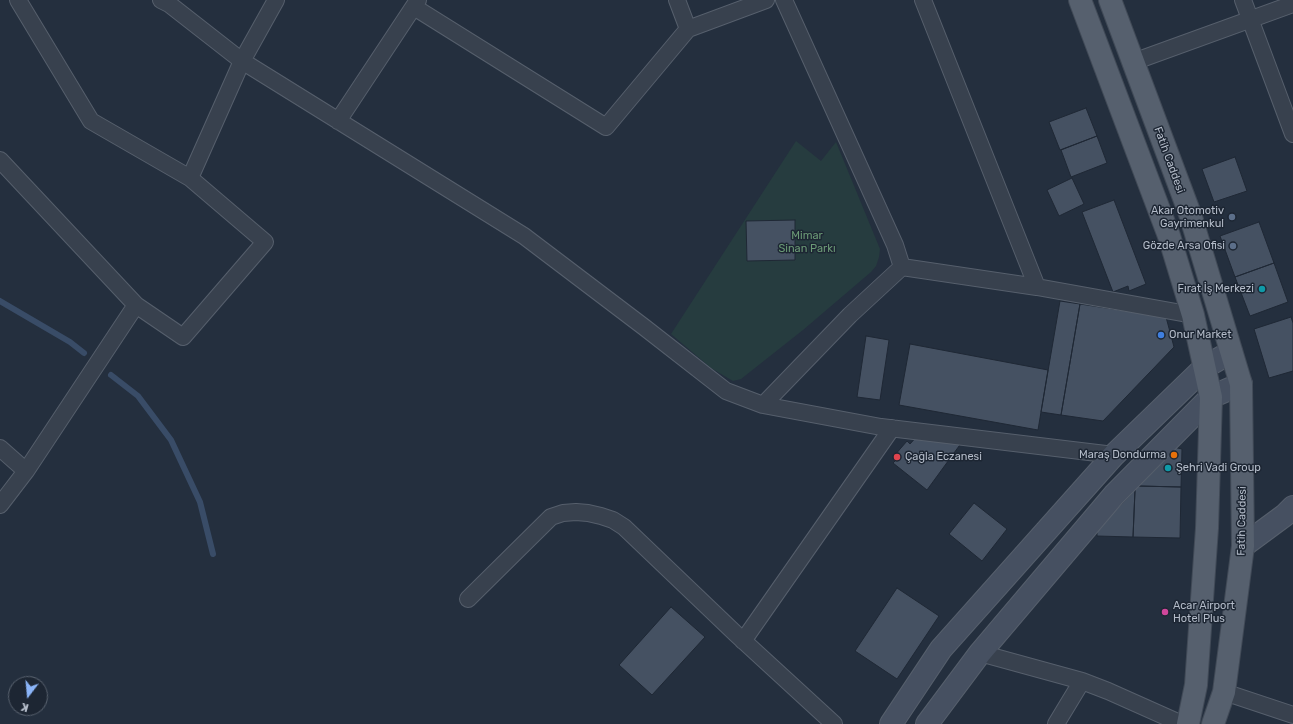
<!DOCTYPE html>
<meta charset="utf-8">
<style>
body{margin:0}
#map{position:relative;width:1293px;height:724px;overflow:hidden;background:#242f3e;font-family:Rubik,sans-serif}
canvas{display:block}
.north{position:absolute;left:8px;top:676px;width:40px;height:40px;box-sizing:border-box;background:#1d2633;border:1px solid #59626f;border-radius:50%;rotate:196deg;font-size:11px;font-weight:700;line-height:16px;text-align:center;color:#b4bcc9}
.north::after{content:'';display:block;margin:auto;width:14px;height:18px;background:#8ab4f8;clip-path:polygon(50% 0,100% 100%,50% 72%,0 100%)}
</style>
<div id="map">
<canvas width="1293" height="724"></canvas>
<div class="north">K</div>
</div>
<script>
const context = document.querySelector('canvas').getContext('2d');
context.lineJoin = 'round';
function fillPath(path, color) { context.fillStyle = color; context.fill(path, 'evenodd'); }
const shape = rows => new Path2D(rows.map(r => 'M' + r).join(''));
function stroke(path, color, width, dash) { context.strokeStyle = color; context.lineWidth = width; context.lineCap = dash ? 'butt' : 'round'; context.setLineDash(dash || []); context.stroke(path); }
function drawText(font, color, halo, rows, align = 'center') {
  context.font = font + ' Rubik,sans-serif'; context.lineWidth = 3; context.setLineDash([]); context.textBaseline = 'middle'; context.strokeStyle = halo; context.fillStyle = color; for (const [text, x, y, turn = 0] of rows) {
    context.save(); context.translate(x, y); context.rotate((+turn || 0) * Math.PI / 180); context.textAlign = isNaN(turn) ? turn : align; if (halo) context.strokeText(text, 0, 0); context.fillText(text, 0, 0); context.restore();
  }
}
const green = shape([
 [796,141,821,161,836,142,880,249,879,257,876,266,871,272,803,330,741,379,733,381,711,368,671,334]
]);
const stream = shape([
 [0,301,70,342,84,353],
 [111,375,138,396,171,440,200,502,213,554]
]);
const building = shape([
 [1086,108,1097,136,1060,150,1049,122,1086,108],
 [1097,136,1107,163,1071,177,1061,150,1097,136],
 [1235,157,1247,191,1214,202,1202,169,1235,157],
 [1072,178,1084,204,1059,216,1047,190,1072,178],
 [1114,200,1146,284,1129,291,1128,286,1113,292,1082,212,1114,200],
 [795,220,795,260,747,261,746,221,795,220],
 [1259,222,1274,263,1235,277,1220,236,1259,222],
 [1274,263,1288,302,1250,316,1235,277,1274,263],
 [1060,301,1080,304,1061,415,1041,412,1060,301],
 [1080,304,1166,317,1174,347,1103,421,1061,415,1080,304],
 [1291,317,1293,323,1293,371,1269,378,1254,329,1291,317],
 [866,336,889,340,880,400,857,397,866,336],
 [910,344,1048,370,1038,430,899,405,910,344],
 [918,435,962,442,927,490,893,463,897,459,894,456,907,441,910,444,918,435],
 [1173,447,1182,449,1181,487,1138,486,1173,447],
 [1138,486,1181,487,1180,538,1133,537,1135,490,1138,486],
 [1135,490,1133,537,1097,536,1097,529,1135,490],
 [974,503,1007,529,982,561,949,534,974,503],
 [897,588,939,616,897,679,855,651,897,588],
 [671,607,705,637,652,695,619,665,671,607]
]);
const street = shape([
 [18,0,91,121,190,178],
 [161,0,169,4,242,61,524,236,644,327,726,391,763,405,881,427,1114,455],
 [677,0,688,29],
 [784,0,895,245,902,267,1037,287,1193,315],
 [923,0,1037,287],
 [1243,0,1293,134],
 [414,7,606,127,688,29,766,0],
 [1133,62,1293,4],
 [338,121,418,0],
 [0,160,136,305],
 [763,405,850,315,902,267],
 [0,448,26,471],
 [0,505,26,471,136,305,183,337,265,242,190,178,242,61,276,0],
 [468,599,551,517,563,513,576,512,588,513,601,516,613,520,624,527,736,634,834,724],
 [743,641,892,428],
 [980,653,1082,681,1108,691,1182,724],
 [1224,692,1293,715],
 [1056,724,1082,681]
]);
const secondary = shape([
 [1243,546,1285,515,1293,507],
 [891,724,941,649,1114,455,1205,367,1231,352],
 [927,724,980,653,1114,495,1211,397,1241,384]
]);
const primary = shape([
 [1080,0,1169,236,1193,315,1211,397,1207,528,1196,685,1188,724],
 [1110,0,1190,214,1241,384,1243,546,1224,692,1213,724]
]);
const markers = [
 [1232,217,4,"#5c6f8a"],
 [1233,246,4,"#5c6f8a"],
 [1262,289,4,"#0f9aa8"],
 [1161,335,4,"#3f7fe0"],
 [1174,455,4,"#e8710a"],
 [897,457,4,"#e0444e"],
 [1168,468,4,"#0f9aa8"],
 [1165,612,4,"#d1479c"]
];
const streetNames = [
 ["Fatih Caddesi",1169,160,70],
 ["Fatih Caddesi",1242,521,-89]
];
const poiNames = [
 ["Akar Otomotiv",1224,211],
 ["Gayrimenkul",1224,224],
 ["Gözde Arsa Ofisi",1225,246],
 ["Fırat İş Merkezi",1254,289],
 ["Onur Market",1169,335,"left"],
 ["Maraş Dondurma",1166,455],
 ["Çağla Eczanesi",905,457,"left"],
 ["Şehri Vadi Group",1176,468,"left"],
 ["Acar Airport",1173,606,"left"],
 ["Hotel Plus",1173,619,"left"]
];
const parkNames = [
 ["Mimar",807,236],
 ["Sinan Parkı",807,249]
];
fillPath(green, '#263c3f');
stroke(stream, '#394c67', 6);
fillPath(building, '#455162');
stroke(building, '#1f2835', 1);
stroke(street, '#565f6c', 18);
stroke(secondary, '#565f6c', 24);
stroke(primary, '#414a57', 24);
stroke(street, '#38414e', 16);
stroke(secondary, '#465061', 22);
stroke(primary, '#56606e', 22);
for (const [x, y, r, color] of markers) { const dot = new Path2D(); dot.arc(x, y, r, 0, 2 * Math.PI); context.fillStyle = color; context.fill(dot); stroke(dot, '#1d2633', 1.5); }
drawText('11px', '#b4bcc9', '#1d2633', streetNames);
drawText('11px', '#b4bcc9', '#1d2633', poiNames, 'right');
drawText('11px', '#6b9a76', '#1d2633', parkNames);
</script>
